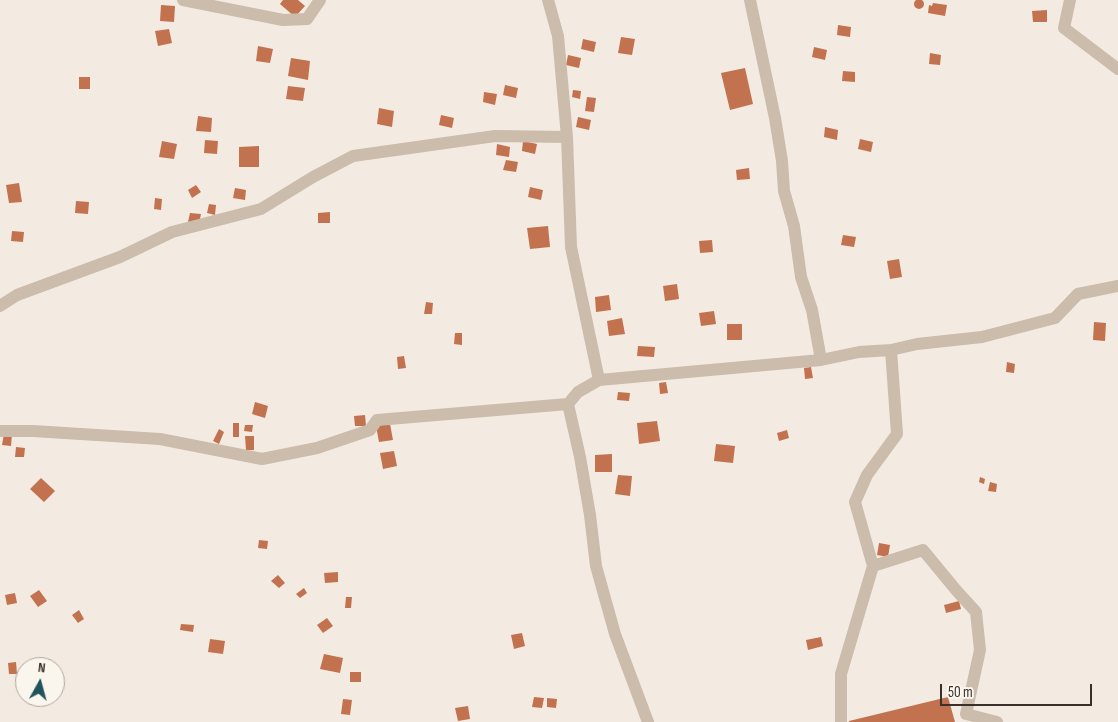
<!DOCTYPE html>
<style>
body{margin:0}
#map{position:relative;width:1118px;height:722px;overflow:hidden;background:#f3ebe1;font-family:"Sofia Sans Condensed",sans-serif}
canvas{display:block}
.north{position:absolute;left:15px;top:657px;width:50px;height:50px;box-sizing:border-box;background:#faf5ed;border:1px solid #ada69f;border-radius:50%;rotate:7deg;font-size:14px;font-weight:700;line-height:20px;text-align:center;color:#39302b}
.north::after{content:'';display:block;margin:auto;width:18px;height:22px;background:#21535a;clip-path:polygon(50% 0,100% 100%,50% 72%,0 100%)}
.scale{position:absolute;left:940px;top:684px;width:152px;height:22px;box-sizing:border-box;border:2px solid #39302b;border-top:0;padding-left:6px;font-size:15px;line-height:18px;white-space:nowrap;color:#39302b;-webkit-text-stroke:4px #faf5ed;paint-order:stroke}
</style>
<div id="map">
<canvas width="1118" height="722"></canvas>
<div class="north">N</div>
<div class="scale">50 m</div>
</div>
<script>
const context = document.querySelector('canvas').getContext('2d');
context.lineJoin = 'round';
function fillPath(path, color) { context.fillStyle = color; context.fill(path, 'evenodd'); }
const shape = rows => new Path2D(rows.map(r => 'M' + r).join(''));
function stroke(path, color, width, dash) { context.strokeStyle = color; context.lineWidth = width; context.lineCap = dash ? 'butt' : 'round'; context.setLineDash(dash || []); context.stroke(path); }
const building = shape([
 '914 4a5 5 0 1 1 10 0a5 5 0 1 1-10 0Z',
 [283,0,298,0,305,6,295,17,280,4],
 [933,3,947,5,945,16,928,13,929,5,932,6],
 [161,5,175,6,174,22,160,21],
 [1047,10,1047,22,1033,22,1032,11],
 [838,25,851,27,850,37,837,35],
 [169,29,172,43,158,46,155,31],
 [621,37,635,39,632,55,618,53],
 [583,39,596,42,594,52,581,49],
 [258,46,273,49,270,63,256,61],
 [814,47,827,50,825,60,812,57],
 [930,53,941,55,940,65,929,64],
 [568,55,581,58,579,68,566,65],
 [291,58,310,61,308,80,288,76],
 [745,68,753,104,730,110,721,73],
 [843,71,855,72,855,82,842,81],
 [79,77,90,77,90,89,79,89],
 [505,85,518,88,516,98,503,95],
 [288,86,305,88,303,101,286,99],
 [573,90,581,91,580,99,572,97],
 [484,92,497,94,495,105,483,102],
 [587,97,596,98,594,112,585,111],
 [379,108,394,111,392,127,377,124],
 [441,115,454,118,452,128,439,125],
 [198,116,212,118,211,132,196,131],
 [578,117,591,120,589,130,576,127],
 [825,127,838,130,837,140,824,137],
 [860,139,873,142,871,152,858,149],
 [205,140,218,141,217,154,204,153],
 [162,141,177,144,174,159,159,157],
 [523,141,537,144,535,154,522,151],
 [497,144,510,147,509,157,496,155],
 [259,146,259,167,239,167,239,147],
 [506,160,518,162,516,172,503,170],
 [749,168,750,179,737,180,736,170],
 [19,183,22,202,9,203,6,185],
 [196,185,201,192,192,198,188,190],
 [530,187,543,190,541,200,528,197],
 [235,188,246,190,245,200,233,198],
 [155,198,162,199,161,210,154,209],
 [76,201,89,202,88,214,75,213],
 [209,204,216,205,215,215,207,213],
 [330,212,330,223,318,223,318,213],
 [190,213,201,214,199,224,188,222],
 [548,226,550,247,530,249,527,228],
 [12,231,24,232,23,242,11,241],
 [843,235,856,237,854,247,841,245],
 [712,240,713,252,700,253,699,241],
 [899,259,902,277,890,279,887,261],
 [677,284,679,299,665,301,663,286],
 [609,295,611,310,596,312,595,297],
 [426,302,433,303,432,314,424,314],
 [714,311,716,324,701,326,699,313],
 [622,318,625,334,609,336,607,321],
 [1094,322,1106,323,1105,341,1093,340],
 [727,324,742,324,742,340,727,340],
 [455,333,462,333,462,345,454,344],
 [638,346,655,347,654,357,637,356],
 [404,356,406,368,398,369,397,357],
 [1007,362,1015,364,1014,373,1006,372],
 [811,367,813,378,805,379,804,368],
 [666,382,668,393,660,394,659,383],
 [618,392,630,393,629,401,617,400],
 [255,402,268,406,265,418,252,414],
 [365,415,366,426,355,426,354,416],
 [657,421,660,441,639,444,637,423],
 [233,423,239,423,239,437,233,437],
 [390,424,393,440,379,442,376,426],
 [245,425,253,425,252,432,244,431],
 [219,429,224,432,219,444,213,441],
 [787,430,789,438,779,441,777,433],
 [4,434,12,434,11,446,2,445],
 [245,436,254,436,254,450,246,450],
 [716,444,735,446,733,463,714,461],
 [16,447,25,448,24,457,15,457],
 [394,451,397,466,383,469,380,453],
 [612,454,612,472,595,472,595,455],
 [618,475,632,476,630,496,615,494],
 [980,477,985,479,984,484,979,482],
 [41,478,55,491,44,502,30,489],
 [990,482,997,484,996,492,988,491],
 [259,540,268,541,267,549,258,548],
 [879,543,890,545,888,557,877,555],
 [338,572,338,582,325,583,324,573],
 [278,575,285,583,279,588,271,581],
 [304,588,307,593,300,598,296,594],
 [39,590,47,601,38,607,30,596],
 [15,593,17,603,7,605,5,595],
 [346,597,352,597,351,608,345,608],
 [959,601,961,609,946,613,944,605],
 [79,610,84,619,78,623,72,615],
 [327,618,333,626,323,633,317,625],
 [181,624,194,625,193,632,180,630],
 [522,633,525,646,514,649,511,635],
 [821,637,823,646,808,650,806,640],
 [210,639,225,641,223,654,208,652],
 [324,654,343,658,340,673,320,669],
 [31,661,41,662,41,667,31,667],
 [16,662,17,674,9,674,8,663],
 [350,672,361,672,361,682,350,682],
 [534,697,544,698,542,708,532,707],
 [948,697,955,722,849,722,849,721],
 [547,698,557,699,556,708,547,707],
 [343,699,352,700,350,715,341,714],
 [468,706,470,719,458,721,455,708]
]);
const minor = shape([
 [183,0,283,20,307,19,320,0],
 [548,0,558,36,567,137],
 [750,0,775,118,782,161,784,191,794,226,801,277,812,310,821,360],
 [1070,0,1064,28,1118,69],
 [0,306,17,295,120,257,172,232,261,209,313,177,353,156,495,136,567,137,571,247,599,380],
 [0,431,33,431,160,439,262,459,317,448,370,430,377,420,568,404],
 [873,566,923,550,956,590,976,612,980,650,966,714,997,722],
 [648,722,615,634,596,566,590,515,580,457,568,404,578,392,599,380,821,360,859,352,891,350,917,344,982,337,1055,318,1078,294,1118,286],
 [841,722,841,674,873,566,855,502,867,475,897,434,891,350]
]);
fillPath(building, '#c2724f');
stroke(minor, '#cbbcac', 12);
</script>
